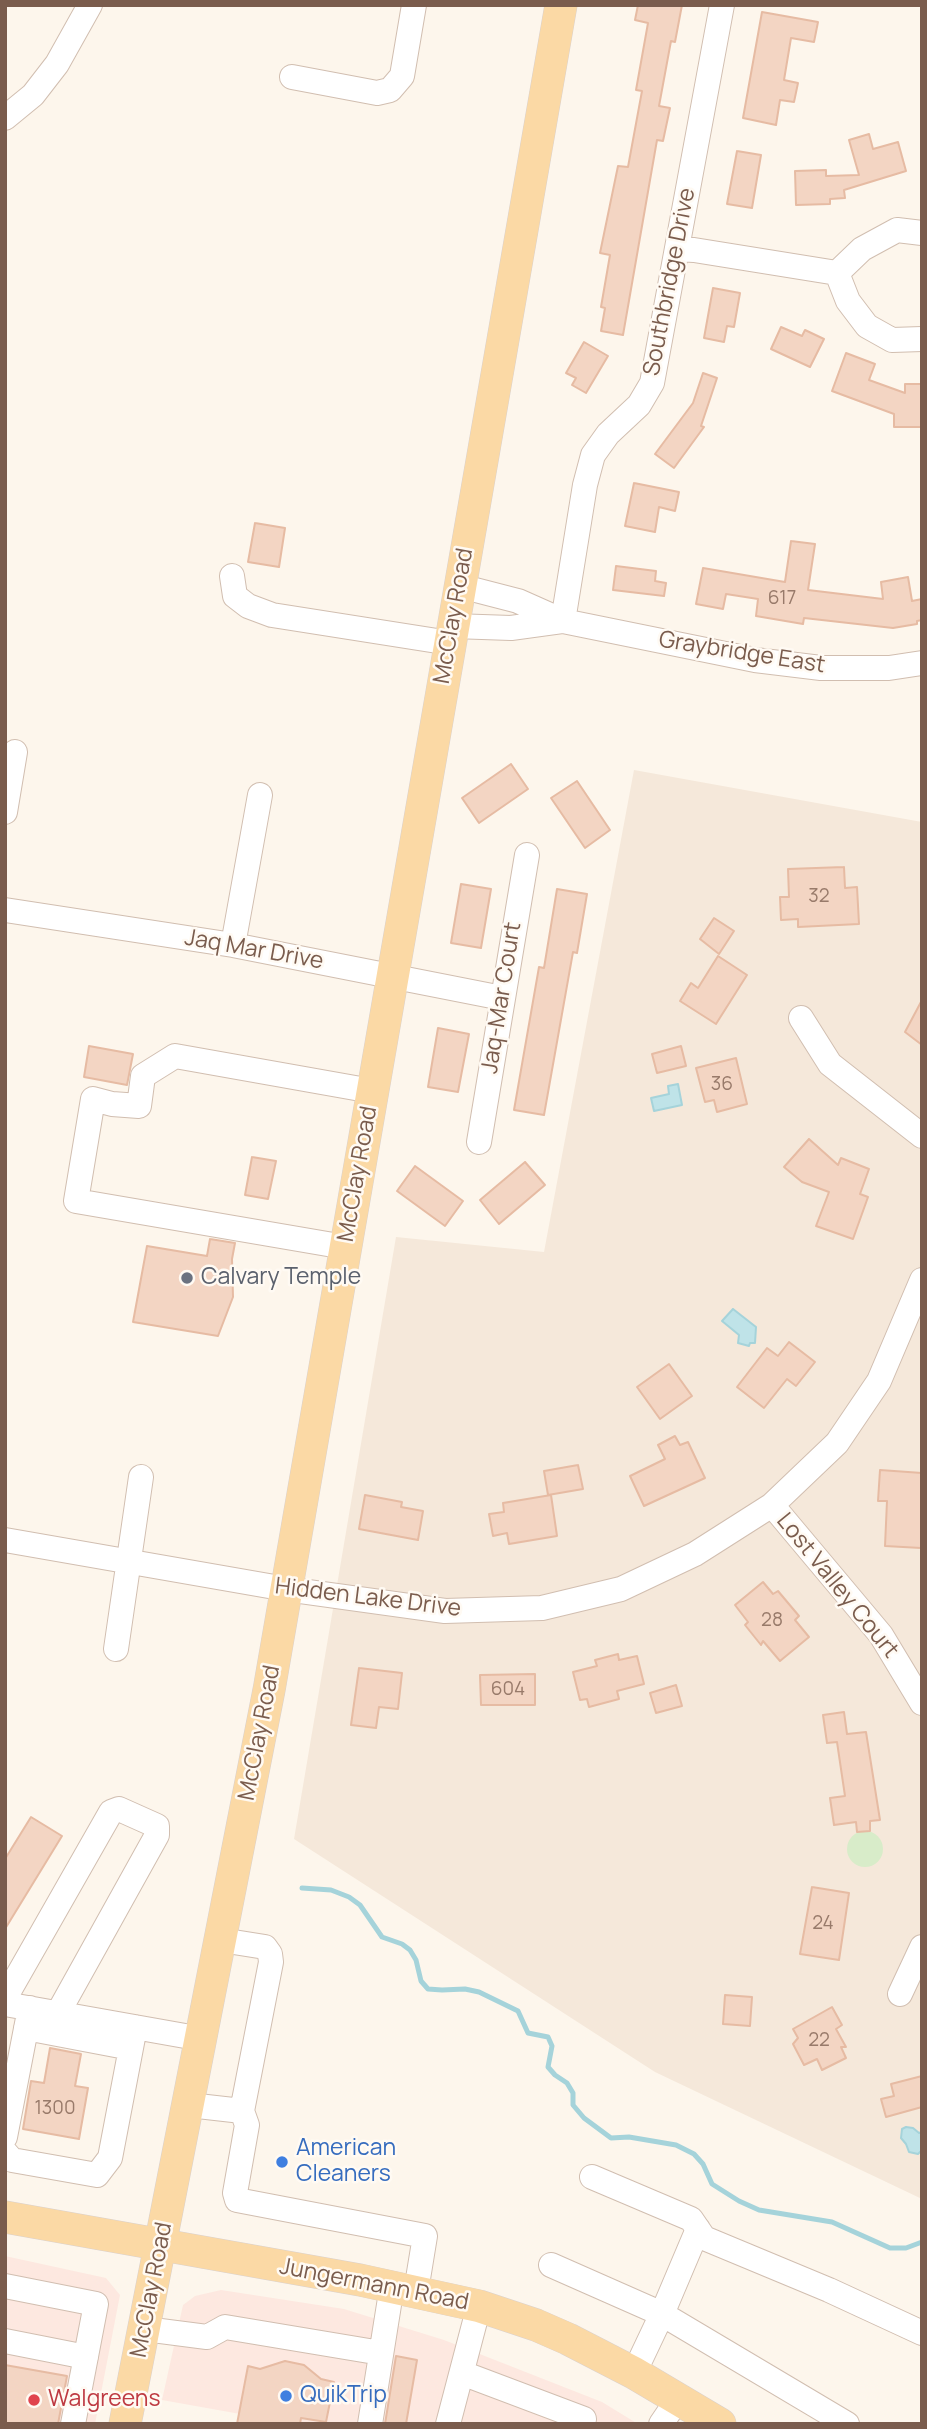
<!DOCTYPE html>
<style>
body{margin:0}
#map{position:relative;width:927px;height:2429px;overflow:hidden;background:#fdf6ec;font-family:Manrope,sans-serif}
canvas{display:block}
.frame{position:absolute;inset:0;border:7px solid #7a5c4d;pointer-events:none}
</style>
<div id="map">
<canvas width="927" height="2429"></canvas>
<div class="frame"></div>
</div>
<script>
const context = document.querySelector('canvas').getContext('2d');
context.lineJoin = 'round';
function fillPath(path, color) { context.fillStyle = color; context.fill(path, 'evenodd'); }
const shape = rows => new Path2D(rows.map(r => 'M' + r).join(''));
function stroke(path, color, width, dash) { context.strokeStyle = color; context.lineWidth = width; context.lineCap = dash ? 'butt' : 'round'; context.setLineDash(dash || []); context.stroke(path); }
function drawText(font, color, halo, rows, align = 'center') {
  context.font = font + ' Manrope,sans-serif'; context.lineWidth = 5; context.setLineDash([]); context.textBaseline = 'middle'; context.strokeStyle = halo; context.fillStyle = color; for (const [text, x, y, turn = 0] of rows) {
    context.save(); context.translate(x, y); context.rotate((+turn || 0) * Math.PI / 180); context.textAlign = isNaN(turn) ? turn : align; if (halo) context.strokeText(text, 0, 0); context.fillText(text, 0, 0); context.restore();
  }
}
const residential = shape([
 [634,770,922,822,922,2199,655,2072,294,1839,396,1237,544,1252]
]);
const commercial = shape([
 [5,2256,106,2278,120,2295,95,2424,5,2424],
 [221,2290,344,2309,444,2340,602,2402,638,2424,296,2424,162,2400,183,2305,195,2296]
]);
const green = shape([
 '847 1849a18 18 0 1 1 36 0a18 18 0 1 1-36 0Z'
]);
const water = shape([
 [678,1084,682,1105,654,1111,651,1098,669,1094,668,1086,678,1084],
 [733,1309,756,1327,755,1343,750,1343,749,1346,738,1343,739,1335,722,1321,733,1309],
 [906,2127,913,2128,919,2133,922,2132,922,2150,918,2154,909,2152,906,2144,901,2138,902,2129,906,2127]
]);
const stream = shape([
 [302,1888,331,1890,349,1897,360,1905,382,1937,402,1944,410,1950,416,1960,421,1981,428,1989,442,1990,465,1989,479,1992,518,2011,528,2033,548,2037,552,2046,548,2067,555,2075,567,2083,573,2093,573,2105,584,2118,611,2138,629,2137,676,2145,694,2154,703,2164,712,2184,739,2201,759,2210,832,2222,890,2248,906,2248,922,2242]
]);
const building = shape([
 [638,5,682,5,675,42,671,41,659,106,670,108,663,141,657,140,623,335,601,331,605,308,601,307,610,255,600,253,618,166,628,167,642,91,636,90,648,23,635,20,638,5],
 [762,12,818,22,814,42,791,38,784,80,798,83,794,102,780,100,776,125,743,118,762,12],
 [869,134,873,149,898,142,906,171,844,190,845,198,830,199,830,204,796,205,795,171,826,170,826,176,859,175,849,140,869,134],
 [737,151,761,155,752,208,727,204,737,151],
 [713,288,740,293,734,327,727,326,724,342,704,338,713,288],
 [781,327,802,336,805,330,824,339,810,367,771,349,781,327],
 [584,342,608,356,586,393,572,385,576,378,566,373,584,342],
 [846,353,875,364,869,380,905,393,905,384,922,384,922,427,894,427,894,414,832,391,846,353],
 [703,373,717,378,701,426,704,427,674,468,655,454,693,403,703,373],
 [634,483,679,492,675,511,659,507,655,532,625,526,634,483],
 [255,523,285,528,279,567,248,562,255,523],
 [791,541,815,544,808,590,883,599,881,582,908,577,912,601,922,599,922,620,917,621,917,624,893,628,804,618,803,624,756,616,758,599,726,594,723,609,696,604,703,568,785,582,791,541],
 [616,566,656,571,655,581,666,583,664,596,613,590,616,566],
 [511,764,528,789,479,823,462,798,511,764],
 [577,781,610,830,585,848,551,798,577,781],
 [844,867,845,888,857,887,859,924,798,927,798,919,781,920,780,897,789,897,788,869,844,867],
 [461,884,491,889,481,948,451,943,461,884],
 [557,889,587,894,577,953,573,952,544,1115,514,1110,539,967,544,968,557,889],
 [714,918,734,931,719,954,700,939,714,918],
 [718,956,747,975,716,1024,680,1001,691,983,698,988,718,956],
 [922,1000,922,1045,905,1032,922,1000],
 [438,1028,469,1034,458,1092,428,1087,438,1028],
 [89,1046,133,1054,127,1085,84,1077,89,1046],
 [681,1046,686,1066,657,1073,652,1054,681,1046],
 [736,1058,747,1104,717,1112,714,1100,705,1102,696,1068,736,1058],
 [809,1139,838,1165,841,1158,869,1169,860,1194,868,1197,853,1239,816,1226,829,1192,802,1182,784,1167,809,1139],
 [252,1157,276,1161,268,1199,245,1195,252,1157],
 [525,1162,545,1185,499,1224,480,1200,525,1162],
 [415,1166,463,1201,445,1226,397,1191,415,1166],
 [210,1239,235,1243,232,1259,233,1297,218,1336,133,1322,147,1246,207,1256,210,1239],
 [789,1342,815,1362,796,1386,787,1379,764,1408,737,1387,767,1348,778,1356,789,1342],
 [669,1364,692,1396,660,1419,637,1387,669,1364],
 [675,1436,680,1445,688,1442,705,1478,644,1506,630,1476,665,1459,658,1445,675,1436],
 [578,1465,583,1489,548,1495,544,1471,578,1465],
 [880,1470,922,1473,921,1548,885,1546,887,1501,878,1501,880,1470],
 [365,1495,402,1502,401,1507,423,1511,418,1540,359,1529,365,1495],
 [551,1495,557,1536,509,1544,507,1533,493,1536,489,1514,504,1512,503,1503,551,1495],
 [763,1582,773,1594,778,1591,799,1616,795,1620,809,1637,780,1661,763,1641,761,1645,745,1625,748,1622,735,1605,763,1582],
 [618,1654,619,1660,637,1656,644,1684,617,1691,619,1699,589,1707,587,1699,580,1700,573,1672,597,1666,595,1660,618,1654],
 [359,1668,402,1673,398,1709,379,1707,376,1728,351,1725,359,1668],
 [535,1674,535,1705,481,1705,480,1675,535,1674],
 [676,1685,682,1706,656,1713,650,1693,676,1685],
 [844,1712,847,1734,866,1732,880,1820,870,1821,870,1831,857,1832,856,1822,834,1825,830,1798,845,1796,837,1742,827,1743,823,1715,844,1712],
 [31,1817,62,1836,5,1929,5,1859,31,1817],
 [812,1887,849,1893,839,1960,800,1954,812,1887],
 [725,1995,752,1997,750,2026,723,2024,725,1995],
 [832,2007,842,2025,836,2029,846,2047,841,2047,846,2058,822,2070,817,2059,804,2065,793,2044,798,2038,793,2029,832,2007],
 [50,2048,81,2054,75,2086,88,2088,79,2139,23,2129,31,2081,44,2083,50,2048],
 [922,2076,922,2107,886,2117,881,2099,894,2096,891,2084,922,2076],
 [396,2356,417,2360,406,2424,385,2424,396,2356],
 [285,2361,304,2365,321,2379,334,2382,326,2422,301,2418,300,2424,237,2424,248,2366,260,2369,285,2361],
 [5,2365,67,2376,58,2424,5,2424,5,2365]
]);
const minor = shape([
 [292,77,377,93,390,90,402,76,414,5],
 [5,118,33,95,57,64,90,5],
 [677,249,694,250,837,273],
 [837,273,848,301,867,326,892,340,922,339],
 [837,273,862,249,897,230,922,233],
 [232,576,235,596,248,606,272,615,450,643],
 [460,586,518,601,563,621,755,660,821,668,889,668,922,663],
 [563,621,585,485,593,455,608,434,639,405,652,383,722,5],
 [453,626,511,628,562,621],
 [5,812,15,752],
 [5,910,233,945,502,998],
 [233,945,260,795],
 [801,1018,830,1064,922,1136],
 [479,1142,527,855],
 [345,1247,76,1201,93,1099,112,1104,139,1106,143,1076,175,1056,372,1091],
 [772,1505,881,1635,922,1703],
 [5,1540,286,1589,445,1611,542,1608,621,1589,695,1554,772,1505,837,1443,879,1381,922,1280],
 [116,1649,141,1477],
 [221,1940,265,1947,270,1954,271,1962,242,2111],
 [900,1994,922,1947],
 [5,1998,111,1812,119,1809,157,1826,157,1835,58,2013],
 [5,2004,202,2039],
 [26,2028,131,2048],
 [189,2105,242,2111,247,2125,235,2193,237,2200,425,2236,416,2291],
 [5,2137,30,2008],
 [5,2152,12,2160,97,2175,110,2158,135,2027],
 [592,2177,691,2219,704,2238,829,2290,922,2333],
 [551,2265,662,2314,698,2229],
 [5,2286,96,2304,73,2424],
 [145,2329,207,2337,225,2327,381,2353],
 [5,2341,86,2357],
 [462,2373,584,2419,582,2424],
 [634,2373,662,2314,847,2424],
 [370,2424,392,2286],
 [448,2424,479,2306],
 [661,2424,678,2399]
]);
const major = shape([
 [5,2217,360,2280,479,2306,536,2325,568,2339,634,2373,720,2424],
 [125,2424,269,1690,561,5]
]);
const markers = [
 [187,1278,7,"#6b7280"],
 [282,2162,7,"#3f7fe0"],
 [286,2396,7,"#3f7fe0"],
 [34,2400,7,"#e0444e"]
];
const numberNames = [
 ["617",782,599],
 ["32",819,897],
 ["36",722,1085],
 ["28",772,1621],
 ["604",508,1690],
 ["24",823,1924],
 ["22",819,2041],
 ["1300",55,2109]
];
const streetNames = [
 ["Southbridge Drive",670,282,-79],
 ["McClay Road",454,616,-80],
 ["Graybridge East",742,653,9],
 ["Jaq Mar Drive",254,950,10],
 ["Jaq-Mar Court",502,998,-81],
 ["McClay Road",358,1174,-80],
 ["Lost Valley Court",837,1586,51],
 ["Hidden Lake Drive",368,1598,7],
 ["McClay Road",260,1733,-79],
 ["Jungermann Road",374,2285,11],
 ["McClay Road",152,2290,-79]
];
const worshipNames = [
 ["Calvary Temple",201,1278]
];
const shopNames = [
 ["American",296,2149],
 ["Cleaners",296,2175],
 ["QuikTrip",300,2396]
];
const healthNames = [
 ["Walgreens",48,2400]
];
fillPath(residential, '#f5e8da');
fillPath(commercial, '#fde8e0');
fillPath(green, '#d8ecc9');
fillPath(water, '#bfe3e8');
stroke(water, '#a5d3da', 2);
stroke(stream, '#a5d3da', 5);
fillPath(building, '#f3d5c3');
stroke(building, '#e6bba3', 2);
stroke(minor, '#d1beb0', 26);
stroke(major, '#dad1cd', 33);
stroke(minor, '#fff', 24);
stroke(major, '#fbd9a5', 32);
for (const [x, y, r, color] of markers) { const dot = new Path2D(); dot.arc(x, y, r, 0, 2 * Math.PI); context.fillStyle = color; context.fill(dot); stroke(dot, '#fffaf3', 2.5); }
drawText('19px', '#987a6a', null, numberNames);
drawText('23px', '#7a5c4d', '#fffaf3', streetNames);
drawText('23px', '#5b616d', '#fffaf3', worshipNames, 'left');
drawText('23px', '#366cbe', '#fffaf3', shopNames, 'left');
drawText('23px', '#be3a42', '#fffaf3', healthNames, 'left');
</script>
